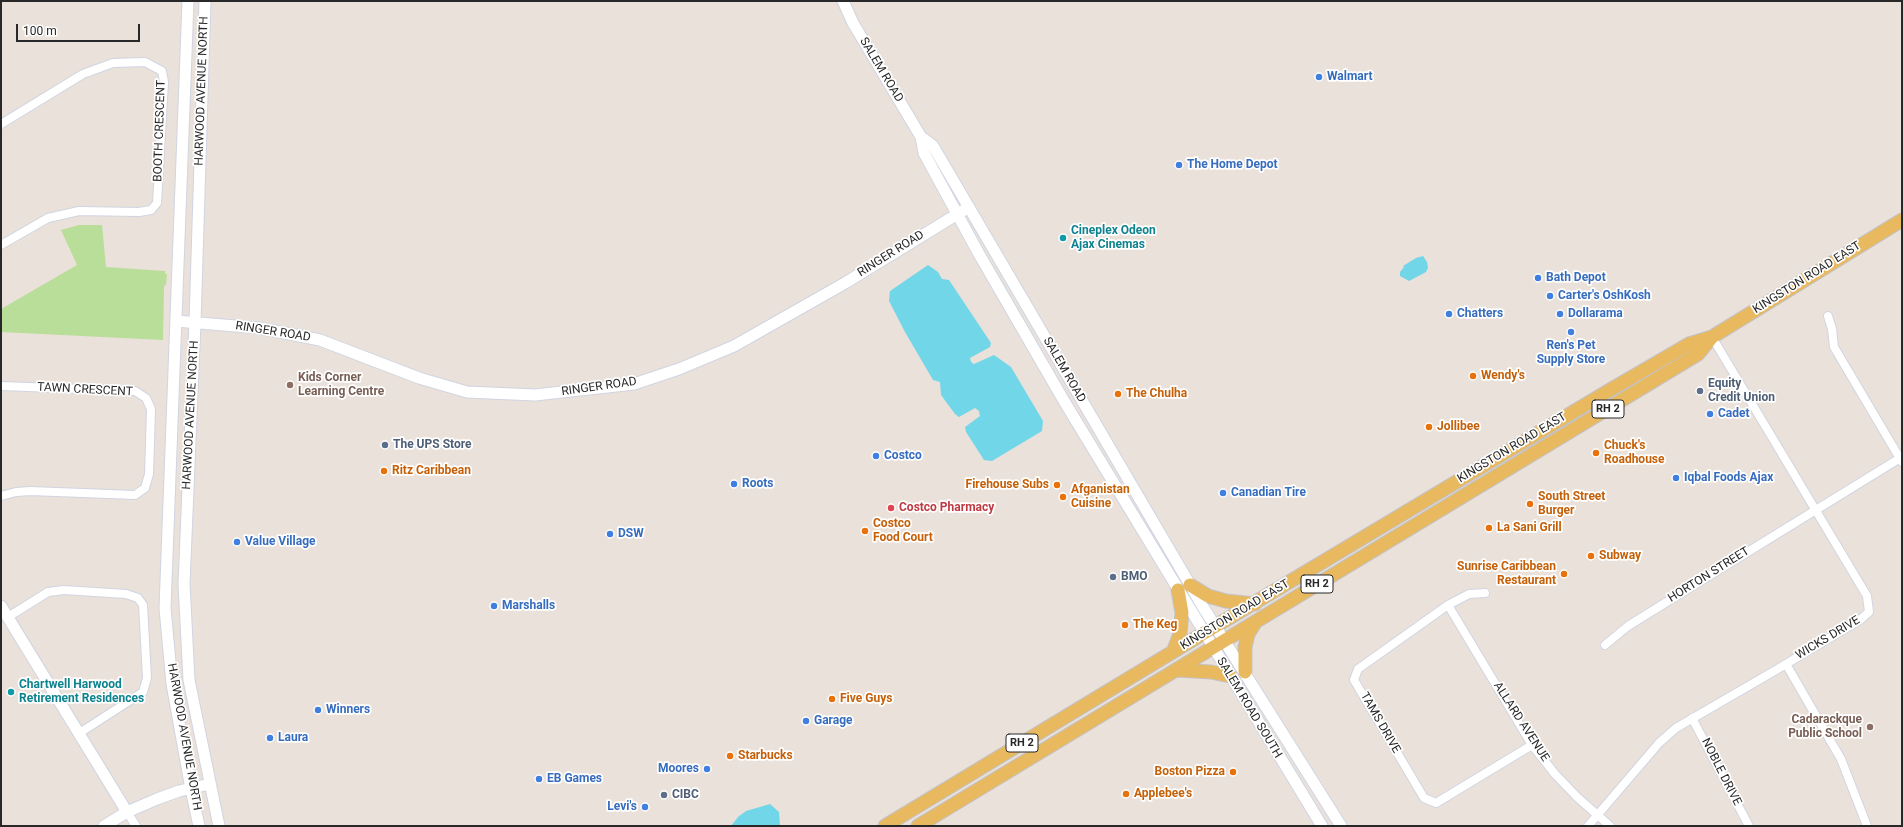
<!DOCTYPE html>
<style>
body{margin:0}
#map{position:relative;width:1903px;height:827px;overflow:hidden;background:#eae1da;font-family:Roboto,sans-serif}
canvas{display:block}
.frame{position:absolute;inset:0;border:2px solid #282828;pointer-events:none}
.scale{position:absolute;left:16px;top:24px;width:124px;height:18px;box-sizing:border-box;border:2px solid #282828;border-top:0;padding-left:5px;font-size:12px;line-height:14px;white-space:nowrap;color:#282828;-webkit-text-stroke:3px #fff;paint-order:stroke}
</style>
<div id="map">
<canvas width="1903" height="827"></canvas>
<div class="frame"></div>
<div class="scale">100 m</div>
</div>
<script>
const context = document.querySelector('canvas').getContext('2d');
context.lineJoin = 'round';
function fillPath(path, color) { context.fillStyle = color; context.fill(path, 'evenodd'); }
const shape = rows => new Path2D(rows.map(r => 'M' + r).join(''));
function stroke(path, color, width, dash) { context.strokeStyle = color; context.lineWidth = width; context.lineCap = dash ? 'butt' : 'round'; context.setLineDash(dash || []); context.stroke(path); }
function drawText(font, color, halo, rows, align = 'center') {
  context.font = font + ' Roboto,sans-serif'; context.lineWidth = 3.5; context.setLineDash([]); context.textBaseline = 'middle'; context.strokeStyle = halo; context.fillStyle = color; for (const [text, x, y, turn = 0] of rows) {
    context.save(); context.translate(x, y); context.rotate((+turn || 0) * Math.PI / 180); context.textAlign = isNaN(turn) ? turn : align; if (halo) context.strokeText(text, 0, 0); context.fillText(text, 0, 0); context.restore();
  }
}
const green = shape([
 [79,225,102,225,106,267,165,271,165,274,167,274,166,285,164,286,163,340,1,332,1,309,77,265,61,230]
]);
const water = shape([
 [1423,256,1427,262,1428,268,1426,272,1409,281,1400,276,1400,272,1404,267,1403,266,1416,258],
 [928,265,938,272,942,279,949,280,991,343,990,347,970,358,971,362,974,364,994,355,1011,367,1043,421,1042,431,992,461,984,460,966,432,965,427,980,416,979,411,975,408,959,417,955,414,941,395,940,382,933,380,905,332,889,301,890,291],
 [770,804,779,812,780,826,731,826,738,817,746,811]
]);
const street = shape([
 [1,124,83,74,113,63,145,62,162,71,164,82,157,203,151,210,139,212,79,211,48,218,1,245],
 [1828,316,1832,329,1834,347,1902,462],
 [1,386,135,391,146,398,151,409,149,474,145,488,135,495,30,491,16,492,1,496],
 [1485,593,1469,594,1448,605,1358,669,1354,680,1424,798,1436,803,1532,745],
 [1448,605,1532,745,1555,774,1577,797,1610,826],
 [8,617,48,592,64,590,126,594,138,598,143,605,147,678,143,692,78,734],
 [1605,645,1628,626,1673,598,1902,457],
 [1786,664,1841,759,1867,826],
 [1692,718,1749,826],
 [127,812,136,826],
 [1588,826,1659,743,1676,728,1776,670,1861,619,1869,612,1867,596,1712,337]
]);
const secondary = shape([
 [188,1,165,608,172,684,191,789,199,826],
 [205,1,195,322,184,584,189,680,219,826],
 [843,1,853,23,921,137,924,153,979,254,1064,401,1322,826],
 [921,137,933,146,1203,607,1341,826],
 [176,321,259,328,320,340,419,378,467,392,535,395,634,384,679,369,734,346,845,283,969,207],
 [1,606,127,812],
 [104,826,127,812,157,799,179,791,210,784]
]);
const primary = shape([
 [1190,585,1208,596,1226,601,1255,604],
 [1173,652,1180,634,1182,613,1178,590],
 [1177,670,1211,672,1230,676],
 [1245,672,1245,647,1248,634,1255,623],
 [885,826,1204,633,1610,390,1689,344,1712,337,1902,220],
 [918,826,1698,354,1712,337]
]);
const markers = [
 [1319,77,4,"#3f7fe0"],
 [1179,165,4,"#3f7fe0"],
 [1063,238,4,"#0f9aa8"],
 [1538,278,4,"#3f7fe0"],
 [1550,296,4,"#3f7fe0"],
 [1449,314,4,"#3f7fe0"],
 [1560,314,4,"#3f7fe0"],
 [1571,332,4,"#3f7fe0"],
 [1473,376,4,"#e8710a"],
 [290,385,4,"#8d6e63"],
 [1700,391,4,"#5c6f8a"],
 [1118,394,4,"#e8710a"],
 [1710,414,4,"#3f7fe0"],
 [1429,427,4,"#e8710a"],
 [385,445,4,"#5c6f8a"],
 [1596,453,4,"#e8710a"],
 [876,456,4,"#3f7fe0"],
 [384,471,4,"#e8710a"],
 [1676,478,4,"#3f7fe0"],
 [734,484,4,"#3f7fe0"],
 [1057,485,4,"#e8710a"],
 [1223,493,4,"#3f7fe0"],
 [1063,497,4,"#e8710a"],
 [1530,504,4,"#e8710a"],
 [891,508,4,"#e0444e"],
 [1489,528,4,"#e8710a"],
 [865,531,4,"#e8710a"],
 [610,534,4,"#3f7fe0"],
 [237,542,4,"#3f7fe0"],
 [1591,556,4,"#e8710a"],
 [1564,574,4,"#e8710a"],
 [1113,577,4,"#5c6f8a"],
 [494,606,4,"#3f7fe0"],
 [1125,625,4,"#e8710a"],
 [11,692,4,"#0f9aa8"],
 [832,699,4,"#e8710a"],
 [318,710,4,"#3f7fe0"],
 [806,721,4,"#3f7fe0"],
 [1870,727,4,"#8d6e63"],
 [270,738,4,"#3f7fe0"],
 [730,756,4,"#e8710a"],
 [707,769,4,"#3f7fe0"],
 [1233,772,4,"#e8710a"],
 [539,779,4,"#3f7fe0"],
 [1126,794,4,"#e8710a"],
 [664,795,4,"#5c6f8a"],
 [645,807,4,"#3f7fe0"]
];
const shields = [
 [1608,409,32],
 [1317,584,32],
 [1022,743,32]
];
const shieldNames = [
 ["RH 2",1608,409],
 ["RH 2",1317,584],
 ["RH 2",1022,743]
];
const streetNames = [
 ["SALEM ROAD",881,70,59],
 ["HARWOOD AVENUE NORTH",202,91,-88],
 ["BOOTH CRESCENT",160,131,-88],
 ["RINGER ROAD",891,254,-32],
 ["KINGSTON ROAD EAST",1807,278,-32],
 ["RINGER ROAD",273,332,9],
 ["SALEM ROAD",1064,370,60],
 ["RINGER ROAD",599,387,-8],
 ["TAWN CRESCENT",85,390,3],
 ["HARWOOD AVENUE NORTH",191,415,-87],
 ["KINGSTON ROAD EAST",1512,448,-31],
 ["HORTON STREET",1709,575,-32],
 ["KINGSTON ROAD EAST",1235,615,-31],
 ["WICKS DRIVE",1828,638,-31],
 ["SALEM ROAD SOUTH",1249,708,59],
 ["ALLARD AVENUE",1521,722,57],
 ["TAMS DRIVE",1380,723,60],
 ["HARWOOD AVENUE NORTH",184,737,80],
 ["NOBLE DRIVE",1721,772,63]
];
const shopNames = [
 ["Walmart",1327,77],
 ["The Home Depot",1187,165],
 ["Bath Depot",1546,278],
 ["Carter's OshKosh",1558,296],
 ["Chatters",1457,314],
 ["Dollarama",1568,314],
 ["Ren's Pet",1571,346,"center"],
 ["Supply Store",1571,360,"center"],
 ["Cadet",1718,414],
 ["Costco",884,456],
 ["Iqbal Foods Ajax",1684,478],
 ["Roots",742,484],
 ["Canadian Tire",1231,493],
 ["DSW",618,534],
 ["Value Village",245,542],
 ["Marshalls",502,606],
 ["Winners",326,710],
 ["Garage",814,721],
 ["Laura",278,738],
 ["Moores",699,769,"right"],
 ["EB Games",547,779],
 ["Levi's",637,807,"right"]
];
const cultureNames = [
 ["Cineplex Odeon",1071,231],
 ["Ajax Cinemas",1071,245],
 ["Chartwell Harwood",19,685],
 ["Retirement Residences",19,699]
];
const foodNames = [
 ["Wendy's",1481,376],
 ["The Chulha",1126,394],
 ["Jollibee",1437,427],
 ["Chuck's",1604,446],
 ["Roadhouse",1604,460],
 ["Ritz Caribbean",392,471],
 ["Firehouse Subs",1049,485,"right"],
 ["Afganistan",1071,490],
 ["Cuisine",1071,504],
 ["South Street",1538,497],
 ["Burger",1538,511],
 ["Costco",873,524],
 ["Food Court",873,538],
 ["La Sani Grill",1497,528],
 ["Subway",1599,556],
 ["Sunrise Caribbean",1556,567,"right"],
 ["Restaurant",1556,581,"right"],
 ["The Keg",1133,625],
 ["Five Guys",840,699],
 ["Starbucks",738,756],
 ["Boston Pizza",1225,772,"right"],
 ["Applebee's",1134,794]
];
const educationNames = [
 ["Kids Corner",298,378],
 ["Learning Centre",298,392],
 ["Cadarackque",1862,720,"right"],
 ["Public School",1862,734,"right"]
];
const serviceNames = [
 ["Equity",1708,384],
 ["Credit Union",1708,398],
 ["The UPS Store",393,445],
 ["BMO",1121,577],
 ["CIBC",672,795]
];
const healthNames = [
 ["Costco Pharmacy",899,508]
];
fillPath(green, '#b9de99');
fillPath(water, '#71d6e8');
stroke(street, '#d0d5e1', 10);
stroke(secondary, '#d0d5e1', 13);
stroke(primary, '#c3c3c3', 15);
stroke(street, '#fff', 8);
stroke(secondary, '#fff', 11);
stroke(primary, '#e9b960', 13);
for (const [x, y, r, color] of markers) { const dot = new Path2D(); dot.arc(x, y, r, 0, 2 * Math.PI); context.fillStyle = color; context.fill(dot); stroke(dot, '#fff', 1.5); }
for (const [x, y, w] of shields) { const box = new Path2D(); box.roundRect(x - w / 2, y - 9, w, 18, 3); context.fillStyle = '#fff'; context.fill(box); stroke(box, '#282828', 1); }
drawText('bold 11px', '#282828', null, shieldNames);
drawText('12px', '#282828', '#fff', streetNames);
drawText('bold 12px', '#366cbe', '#fff', shopNames, 'left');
drawText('bold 12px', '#0d838f', '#fff', cultureNames, 'left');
drawText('bold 12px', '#c56008', '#fff', foodNames, 'left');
drawText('bold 12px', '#785e54', '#fff', educationNames, 'left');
drawText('bold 12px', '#4e5e75', '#fff', serviceNames, 'left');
drawText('bold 12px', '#be3a42', '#fff', healthNames, 'left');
</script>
